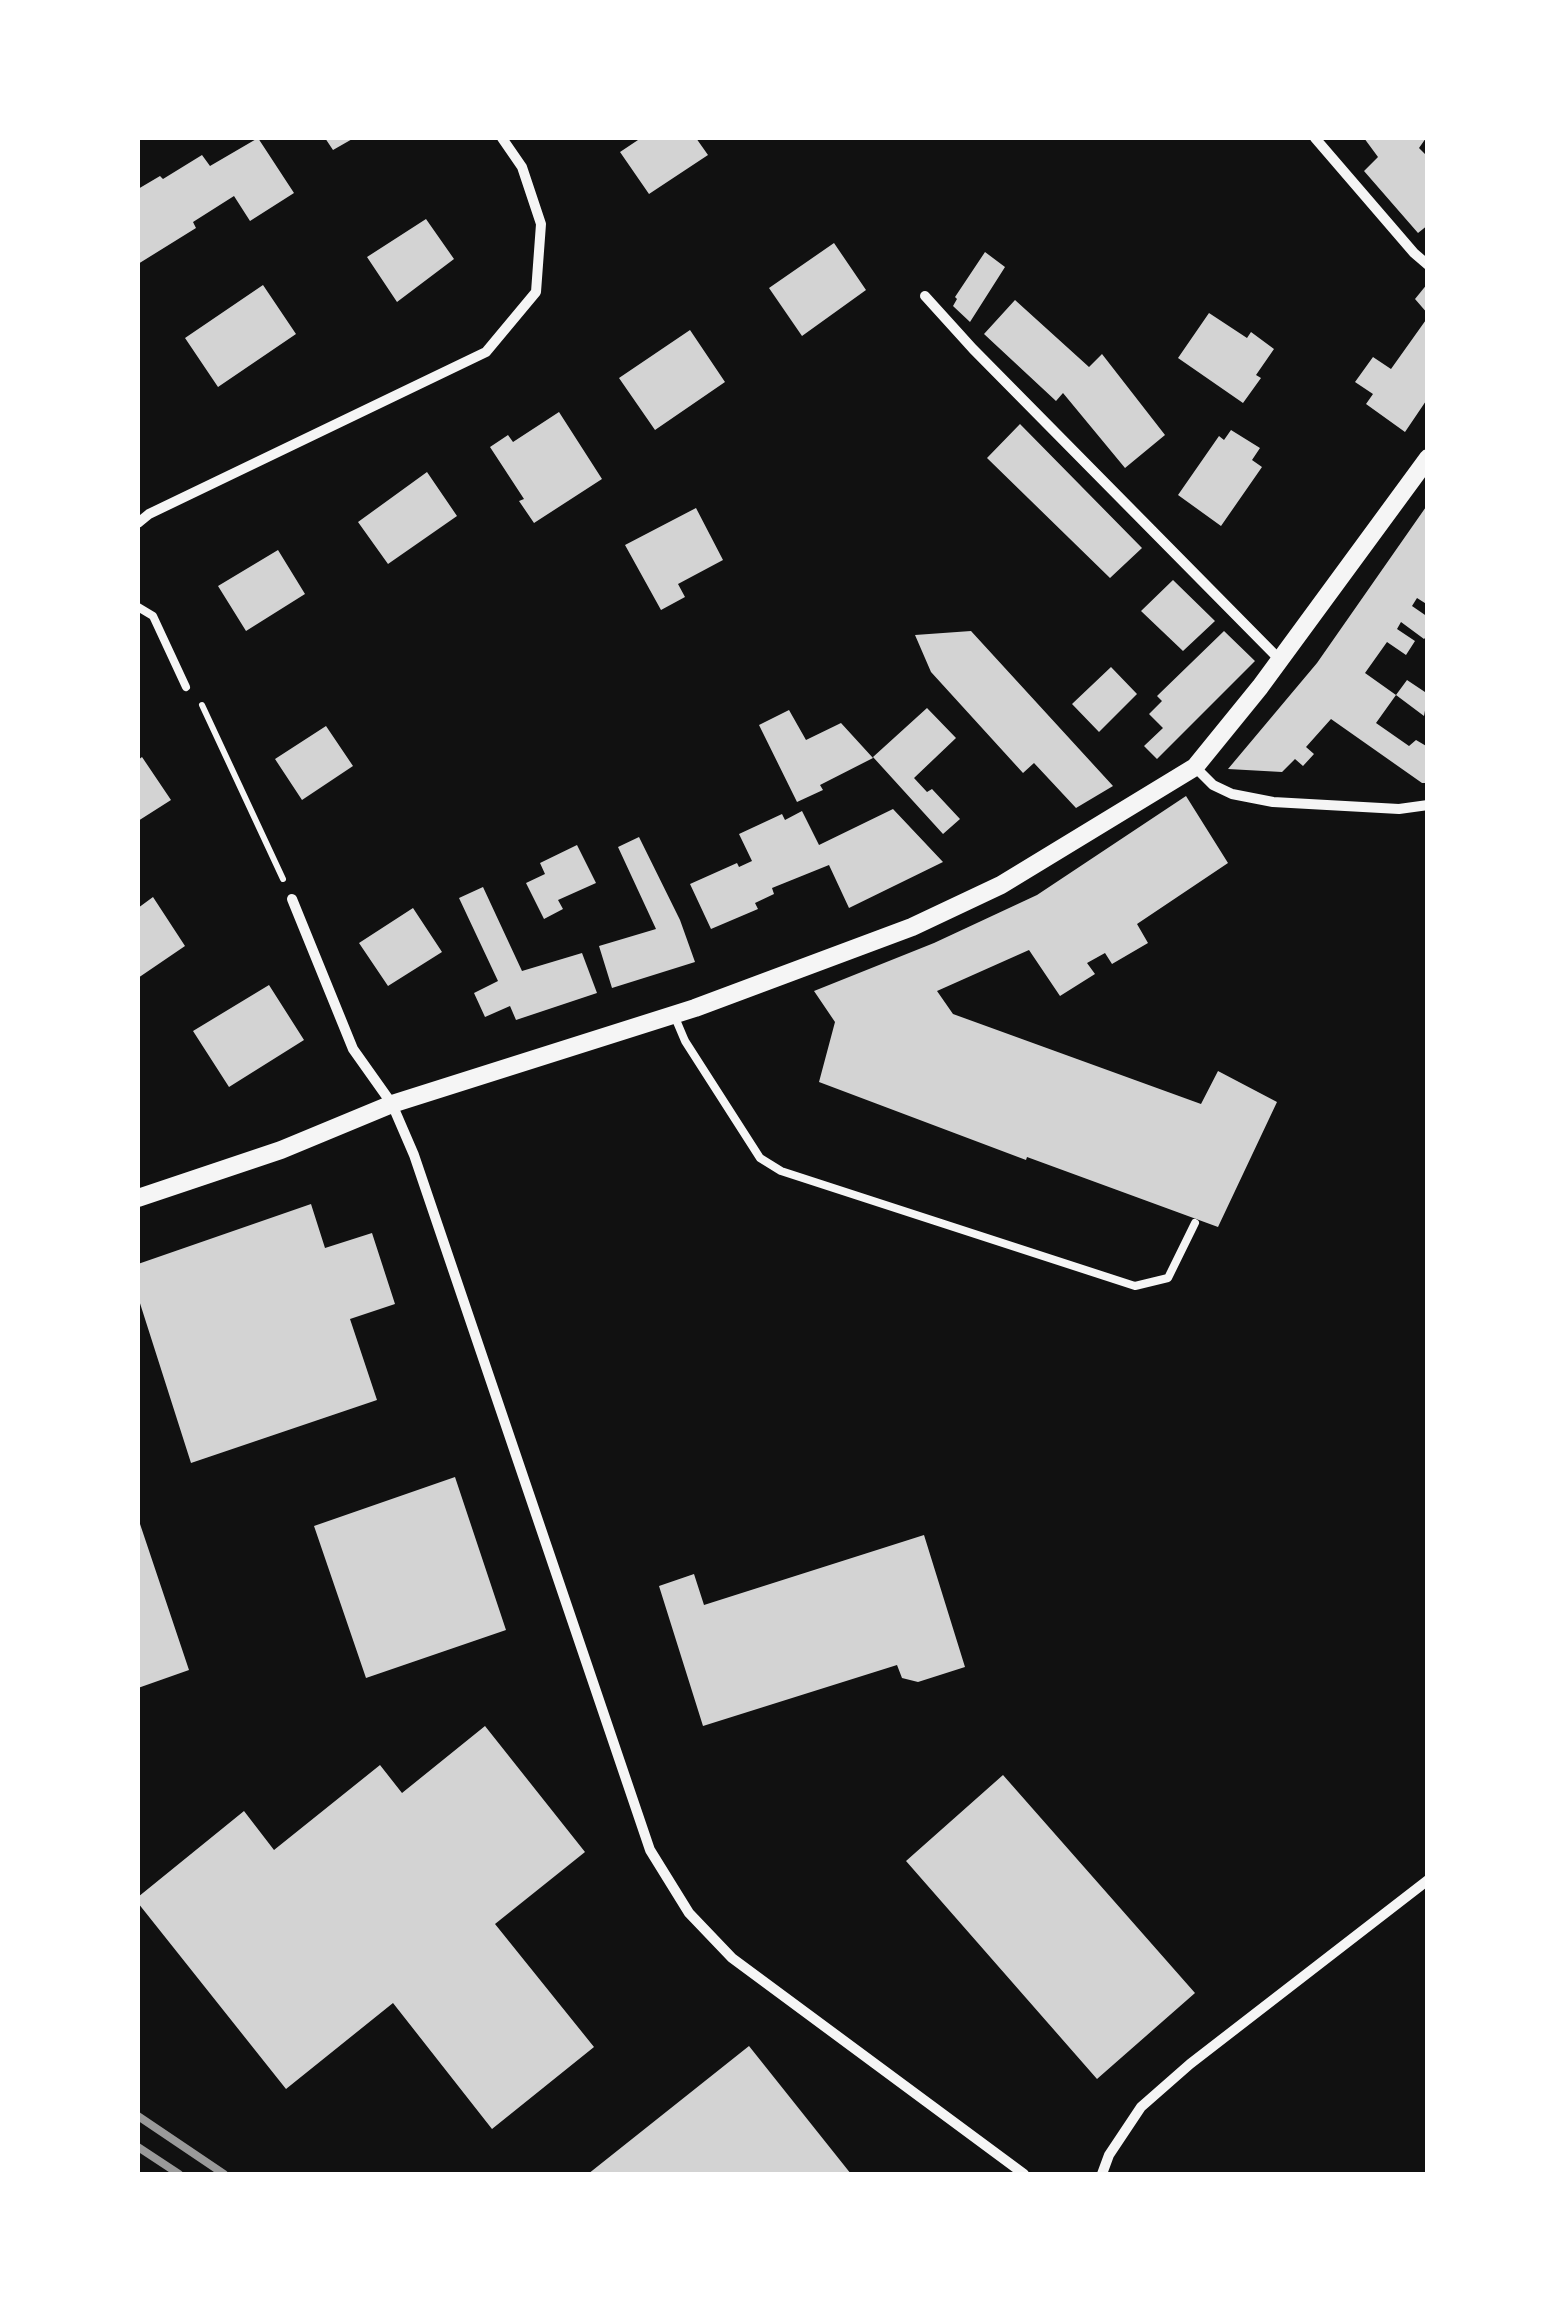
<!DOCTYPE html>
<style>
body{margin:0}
#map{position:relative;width:1565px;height:2312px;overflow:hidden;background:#111;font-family:"Source Sans 3",sans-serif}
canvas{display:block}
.frame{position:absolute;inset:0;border:140px solid #fff;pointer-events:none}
</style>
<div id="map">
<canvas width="1565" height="2312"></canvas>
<div class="frame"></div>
</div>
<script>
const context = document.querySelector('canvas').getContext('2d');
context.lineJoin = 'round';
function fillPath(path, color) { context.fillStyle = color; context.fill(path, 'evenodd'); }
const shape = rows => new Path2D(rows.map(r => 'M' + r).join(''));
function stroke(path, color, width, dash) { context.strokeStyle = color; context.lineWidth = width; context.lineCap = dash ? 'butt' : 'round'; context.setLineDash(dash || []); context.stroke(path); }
const building = shape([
 [258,138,294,193,250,221,234,196,193,222,196,228,138,264,138,189,160,176,163,179,202,155,210,166],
 [325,138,354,138,333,150],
 [641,138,696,138,708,155,649,194,620,152],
 [1364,138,1426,138,1419,148,1428,157,1428,225,1418,233,1364,171,1378,157],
 [426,219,454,259,397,302,367,257],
 [834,243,866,290,802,336,769,288],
 [985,252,1005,267,970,322,953,306,957,299,955,297],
 [1428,283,1428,314,1415,299],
 [263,285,296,334,218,387,185,338],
 [1015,300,1089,367,1102,354,1165,435,1125,468,1063,393,1056,401,984,334],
 [1209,313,1247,338,1251,332,1274,349,1256,375,1261,378,1243,403,1178,358],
 [1428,317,1428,398,1405,432,1366,404,1373,394,1355,382,1373,357,1391,369],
 [690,330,725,382,655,430,619,378],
 [559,412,602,479,534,523,519,501,524,499,490,447,508,435,513,442],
 [1020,424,1142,548,1110,578,987,458],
 [1231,430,1260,448,1252,460,1262,467,1221,526,1178,495,1219,436,1224,440],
 [427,472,457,516,388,564,358,522],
 [1428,504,1428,605,1417,598,1412,606,1428,617,1428,635,1424,639,1401,622,1397,629,1415,641,1406,655,1387,642,1365,673,1396,695,1376,723,1409,746,1416,740,1428,747,1428,783,1422,783,1331,719,1306,747,1314,754,1303,766,1295,759,1282,772,1228,769,1317,663],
 [696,508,723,560,678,584,685,597,661,610,625,545],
 [278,550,305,594,246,631,218,586],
 [1173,580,1215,621,1183,651,1141,611],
 [971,631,1113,786,1076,808,1034,763,1023,773,931,672,915,635],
 [1224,631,1255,661,1157,759,1144,746,1163,728,1149,714,1162,701,1157,696],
 [1111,667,1137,694,1099,732,1072,704],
 [1407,680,1428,694,1424,716,1396,695],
 [927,708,956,738,914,778,927,792,932,789,960,819,943,834,873,757],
 [789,710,806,740,841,723,873,758,820,785,823,790,797,802,759,725],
 [326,726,353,766,302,800,275,759],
 [142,757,171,800,138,821,138,760],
 [1186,796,1228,863,1137,924,1148,943,1112,964,1105,953,1087,963,1095,974,1060,996,1029,950,937,991,953,1014,1201,1104,1218,1071,1277,1102,1218,1227,1027,1157,1026,1160,819,1082,835,1022,814,991,934,943,1037,895],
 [893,809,943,862,849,908,829,865,772,888,774,894,755,903,758,909,711,929,690,884,737,863,739,867,752,861,739,834,782,814,785,820,802,811,819,845],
 [639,837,680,920,695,962,612,988,599,946,656,929,618,847],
 [577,845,596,883,558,900,563,909,544,919,526,883,545,874,540,863],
 [483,887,522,971,582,953,597,993,516,1020,510,1006,485,1017,474,993,498,981,459,898],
 [153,897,185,946,138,978,138,908],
 [413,908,442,952,388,986,359,943],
 [269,985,304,1040,229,1087,193,1031],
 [311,1204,325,1248,372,1233,395,1304,350,1319,377,1400,191,1463,138,1297,138,1264],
 [455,1477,506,1630,366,1678,314,1526],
 [138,1518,189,1670,138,1688],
 [924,1535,965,1667,918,1682,902,1678,897,1665,703,1726,659,1586,694,1574,704,1605],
 [485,1726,585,1852,495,1924,594,2047,492,2129,393,2003,286,2089,138,1903,138,1897,244,1811,274,1850,380,1765,402,1793],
 [1003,1775,1195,1993,1097,2079,906,1861],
 [749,2046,851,2174,588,2174]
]);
const path = shape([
 [202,705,283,879]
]);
const service = shape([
 [138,607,153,616,186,687],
 [674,1015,685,1041,760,1158,781,1171,1135,1286,1168,1278,1195,1223]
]);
const minor = shape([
 [1315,138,1414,253,1428,265],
 [925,296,973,349,1280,660],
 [138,523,149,514,486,352,536,292,541,224,522,167,502,138],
 [1195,767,1213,785,1232,794,1273,802,1399,809,1428,805],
 [292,899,353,1049,392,1104,414,1155,650,1850,689,1913,732,1958,1024,2174],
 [1102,2174,1109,2155,1141,2107,1190,2064,1428,1880]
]);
const tertiary = shape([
 [138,1198,281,1150,392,1104,695,1008,912,927,1001,885,1195,767,1260,687,1428,458]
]);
const rail = shape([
 [138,2116,224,2174],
 [138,2147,179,2174]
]);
fillPath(building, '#d3d3d3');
stroke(path, '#f5f5f5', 6);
stroke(service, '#f5f5f5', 8);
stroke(minor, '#f5f5f5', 10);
stroke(tertiary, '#f5f5f5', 18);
stroke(rail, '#9a9a9a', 8);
</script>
